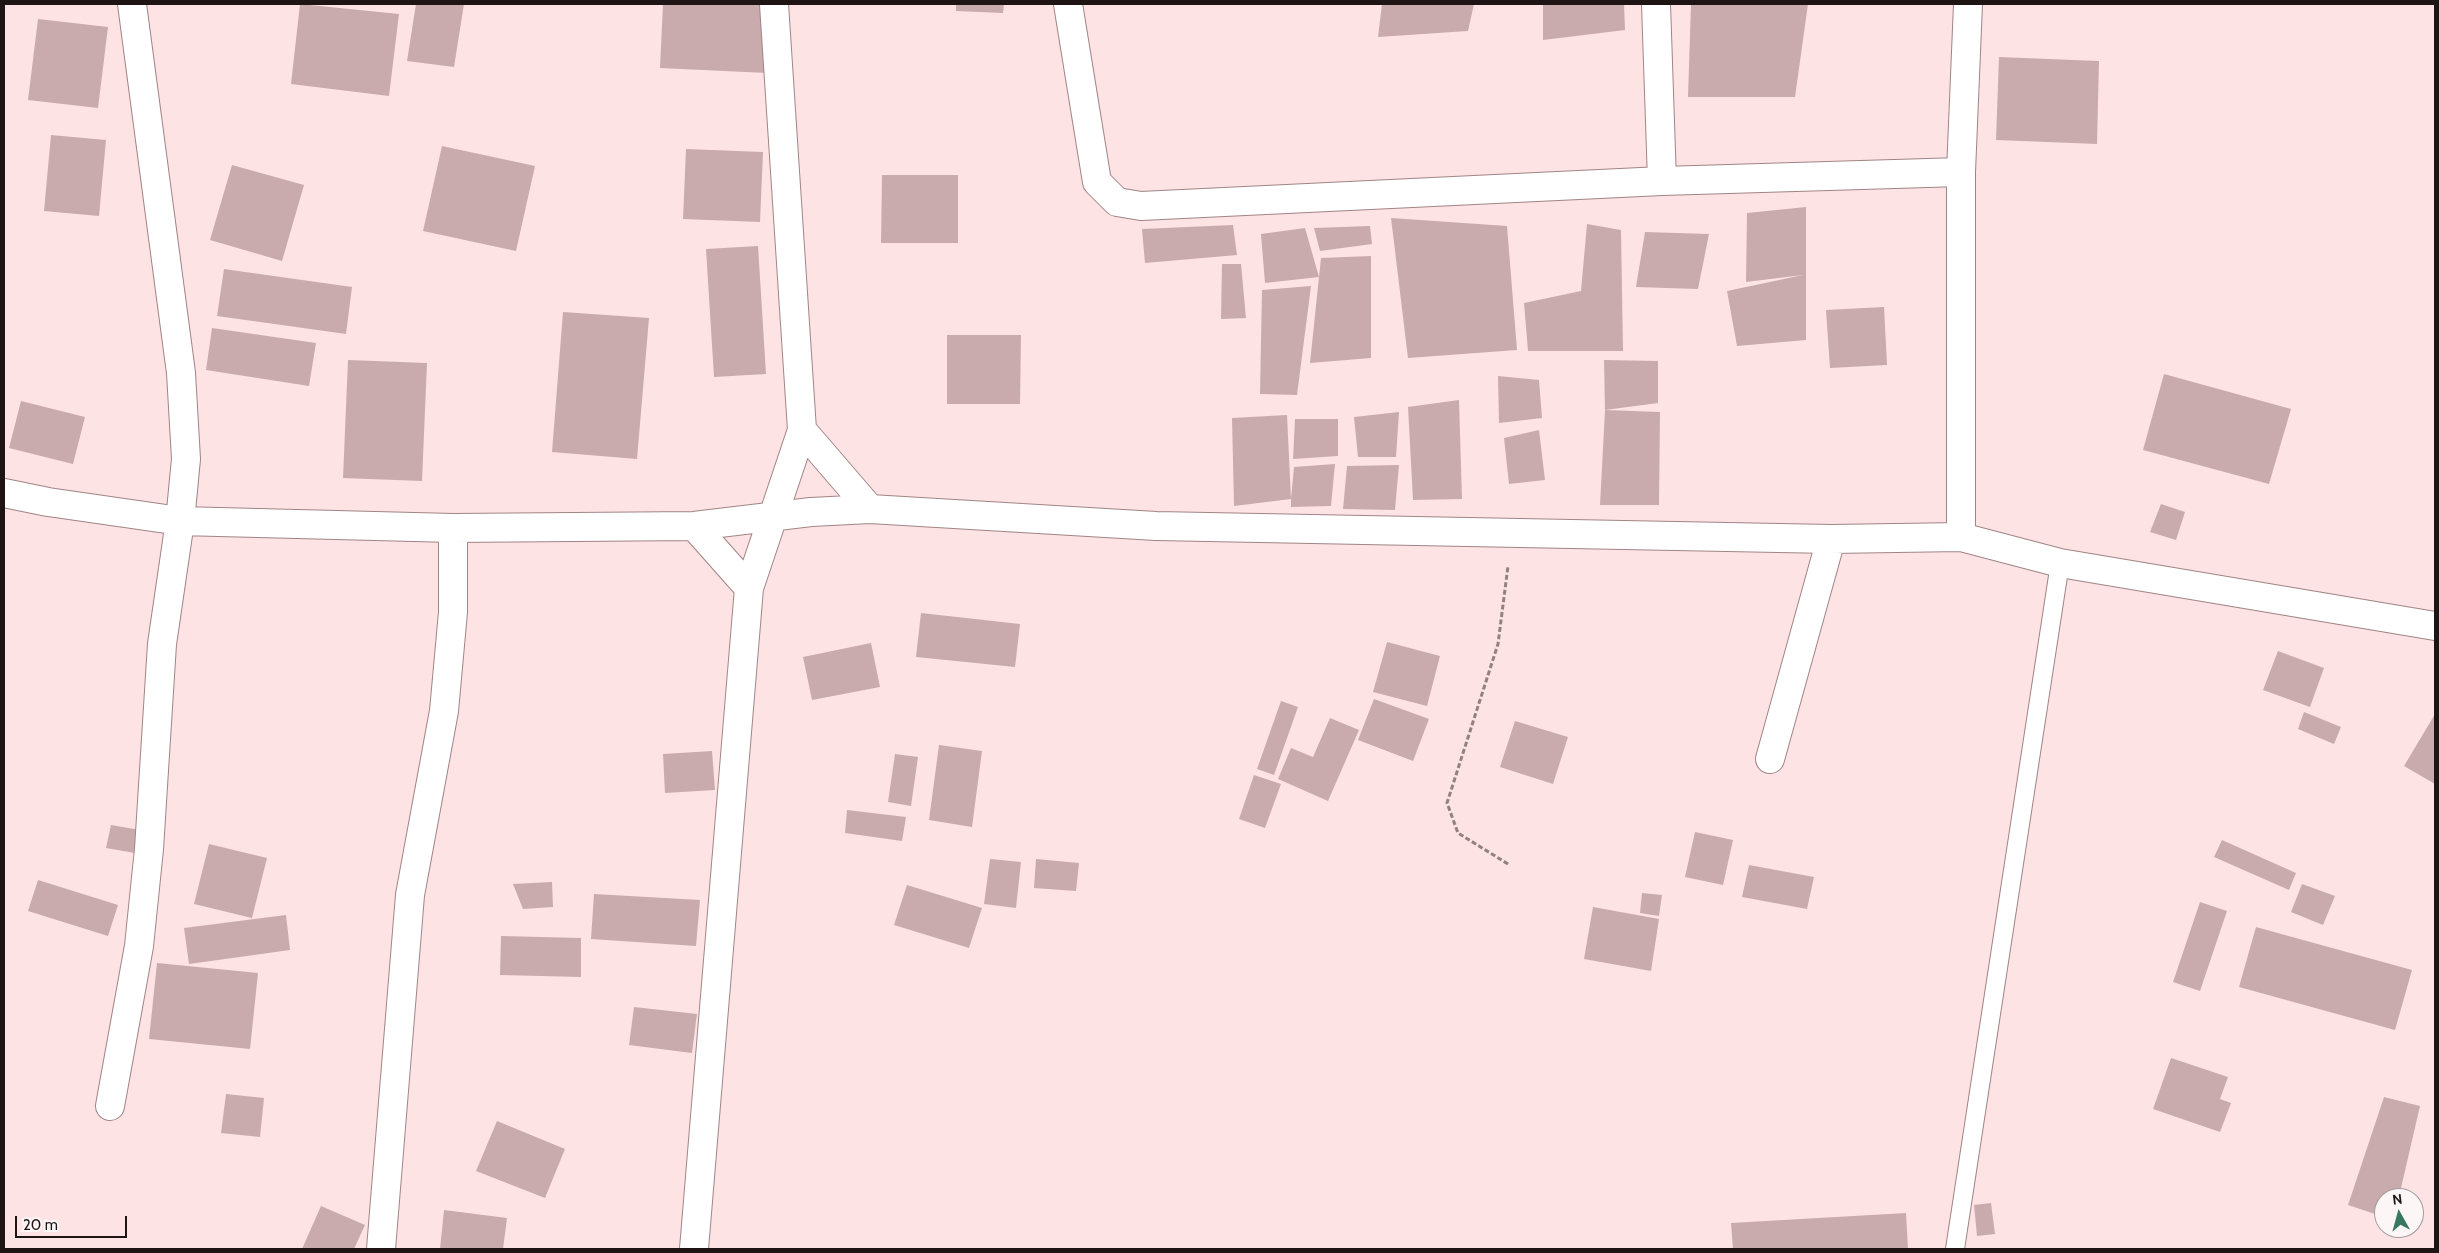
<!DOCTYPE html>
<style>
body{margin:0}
#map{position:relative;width:2439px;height:1253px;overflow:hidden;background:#fde3e4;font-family:Cabin,sans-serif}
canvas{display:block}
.frame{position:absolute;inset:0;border:5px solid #1e1414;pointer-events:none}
.north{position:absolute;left:2374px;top:1188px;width:50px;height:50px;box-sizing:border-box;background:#fcf6f6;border:1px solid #a39c9c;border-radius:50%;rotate:353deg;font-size:14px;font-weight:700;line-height:20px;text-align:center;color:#1e1414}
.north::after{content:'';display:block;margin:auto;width:18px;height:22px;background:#3a7763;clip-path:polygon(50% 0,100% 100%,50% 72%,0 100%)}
.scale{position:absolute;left:15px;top:1216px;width:112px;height:22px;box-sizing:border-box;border:2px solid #1e1414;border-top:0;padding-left:6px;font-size:15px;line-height:18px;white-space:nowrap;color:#1e1414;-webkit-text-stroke:4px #fcf6f6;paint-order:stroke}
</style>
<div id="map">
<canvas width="2439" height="1253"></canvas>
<div class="frame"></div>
<div class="north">N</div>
<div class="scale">20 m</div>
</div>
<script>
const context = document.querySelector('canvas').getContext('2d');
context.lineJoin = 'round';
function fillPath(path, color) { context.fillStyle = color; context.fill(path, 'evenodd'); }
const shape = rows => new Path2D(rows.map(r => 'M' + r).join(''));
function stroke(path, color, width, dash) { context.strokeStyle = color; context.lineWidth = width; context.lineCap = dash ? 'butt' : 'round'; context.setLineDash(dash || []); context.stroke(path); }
const building = shape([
 [300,4,399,14,389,96,291,84],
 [416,4,464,4,454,67,407,61],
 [663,4,770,5,767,73,660,68],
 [956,4,1004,4,1003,13,956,11],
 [1382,4,1474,4,1468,31,1378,37],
 [1543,4,1624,4,1625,30,1543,40],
 [1691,4,1808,4,1795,97,1688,97],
 [38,19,108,27,98,108,28,100],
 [1999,57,2099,61,2097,144,1996,140],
 [51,135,106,140,99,216,44,211],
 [442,146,535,166,516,251,423,231],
 [686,149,763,152,760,222,683,219],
 [232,165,304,185,282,261,210,240],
 [882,175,958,175,958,243,881,243],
 [1806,207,1806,340,1737,346,1727,291,1803,275,1746,282,1747,213],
 [1391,218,1507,226,1517,350,1408,358],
 [1587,224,1621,230,1623,351,1528,351,1524,303,1581,291],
 [1233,225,1237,255,1145,263,1142,229],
 [1370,226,1372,244,1320,251,1314,228],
 [1305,228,1319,277,1321,258,1371,256,1371,358,1310,363,1319,277,1265,283,1261,234],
 [1645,232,1709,234,1698,289,1636,287],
 [758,246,766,374,714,377,706,249],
 [1222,264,1241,264,1246,318,1221,319],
 [224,269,352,287,346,334,217,316],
 [1311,286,1297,395,1260,394,1262,290],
 [1884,307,1887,365,1830,368,1826,310],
 [563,312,649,318,637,459,552,452],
 [212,328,316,343,309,386,206,370],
 [947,335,1021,335,1020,404,947,404],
 [348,360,427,363,422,481,343,478],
 [1604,360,1658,361,1658,403,1605,410],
 [2164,374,2291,409,2269,484,2143,450],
 [1498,376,1539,380,1542,418,1499,423],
 [1459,400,1462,499,1413,500,1408,407],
 [21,401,85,417,73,464,9,448],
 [1605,410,1660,412,1659,505,1600,505],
 [1399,412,1396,457,1358,457,1354,417],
 [1287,415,1291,499,1294,467,1335,464,1331,506,1291,507,1291,499,1234,506,1232,418],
 [1295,419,1338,419,1338,456,1293,459],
 [1539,430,1545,480,1509,484,1504,438],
 [1399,465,1395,510,1343,509,1347,466],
 [2161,504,2185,512,2176,540,2150,532],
 [921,613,1020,624,1015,667,916,657],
 [1387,642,1440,656,1427,706,1373,692],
 [871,643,880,687,812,700,803,657],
 [2278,651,2324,668,2310,707,2263,690],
 [1374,699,1429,719,1413,761,1358,740],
 [1281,701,1298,707,1274,775,1257,769],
 [2304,712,2341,727,2334,744,2298,729],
 [2435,714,2435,784,2404,766],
 [1330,718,1359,730,1328,801,1278,779,1291,748,1313,757],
 [1515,721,1568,737,1553,784,1500,767],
 [939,745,982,751,972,827,929,820],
 [712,751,715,790,665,793,663,754],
 [895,754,918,757,911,806,888,802],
 [1254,775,1281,784,1265,828,1239,819],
 [847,810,906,817,902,841,845,833],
 [111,825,140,830,135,853,106,848],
 [1695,832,1733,840,1723,885,1685,877],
 [2222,840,2296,873,2289,890,2214,857],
 [209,844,267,858,252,918,194,904],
 [990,859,1021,862,1016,908,984,904],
 [1036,859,1079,863,1076,891,1034,888],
 [1749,865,1814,877,1807,909,1742,897],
 [38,880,118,905,108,936,28,911],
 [552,882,553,907,523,909,513,884],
 [2302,884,2335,896,2323,925,2291,912],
 [907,885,982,908,969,948,894,925],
 [1642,893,1662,895,1659,916,1640,913],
 [594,894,700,900,696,946,591,939],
 [2200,902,2227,911,2200,991,2173,982],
 [1593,907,1659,919,1651,971,1584,959],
 [286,915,290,950,189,964,184,928],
 [2256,927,2412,970,2395,1030,2239,987],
 [501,936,581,938,581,977,500,975],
 [157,963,258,973,250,1049,149,1039],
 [634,1007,697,1014,692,1053,629,1045],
 [2171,1058,2228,1077,2220,1099,2231,1103,2220,1132,2153,1109],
 [226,1094,264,1098,260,1137,221,1133],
 [2384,1097,2420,1106,2401,1188,2397,1198,2384,1198,2384,1217,2348,1205],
 [497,1121,565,1149,545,1198,476,1171],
 [1991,1203,1995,1234,1977,1236,1974,1205],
 [321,1206,365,1225,354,1249,302,1249],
 [444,1210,507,1218,503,1249,440,1249],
 [1906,1213,1908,1249,1733,1249,1731,1223]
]);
const path = shape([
 [1508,864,1458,833,1447,803,1498,644,1508,566]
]);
const service = shape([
 [1955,1249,2060,563]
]);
const minor = shape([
 [774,4,802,430,870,509],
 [1068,4,1097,182,1117,202,1141,206,1662,181,1961,172],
 [1656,4,1662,181],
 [4,493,48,502,180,521,453,528,694,526,811,512,870,509,1156,526,1831,539,1961,537,2060,563,2435,626],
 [694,526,749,588],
 [1961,537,1961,172,1968,4],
 [1770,759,1831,539],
 [110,1106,139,946,149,849,162,644,180,521,186,459,181,373,132,4],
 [381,1249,410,895,444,711,453,612,453,528],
 [694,1249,749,588,802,430]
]);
fillPath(building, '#caabad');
stroke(service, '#a18486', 20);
stroke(minor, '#a18486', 30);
stroke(path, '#938081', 3, [5, 2.5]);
stroke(service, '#fff', 18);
stroke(minor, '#fff', 28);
</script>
